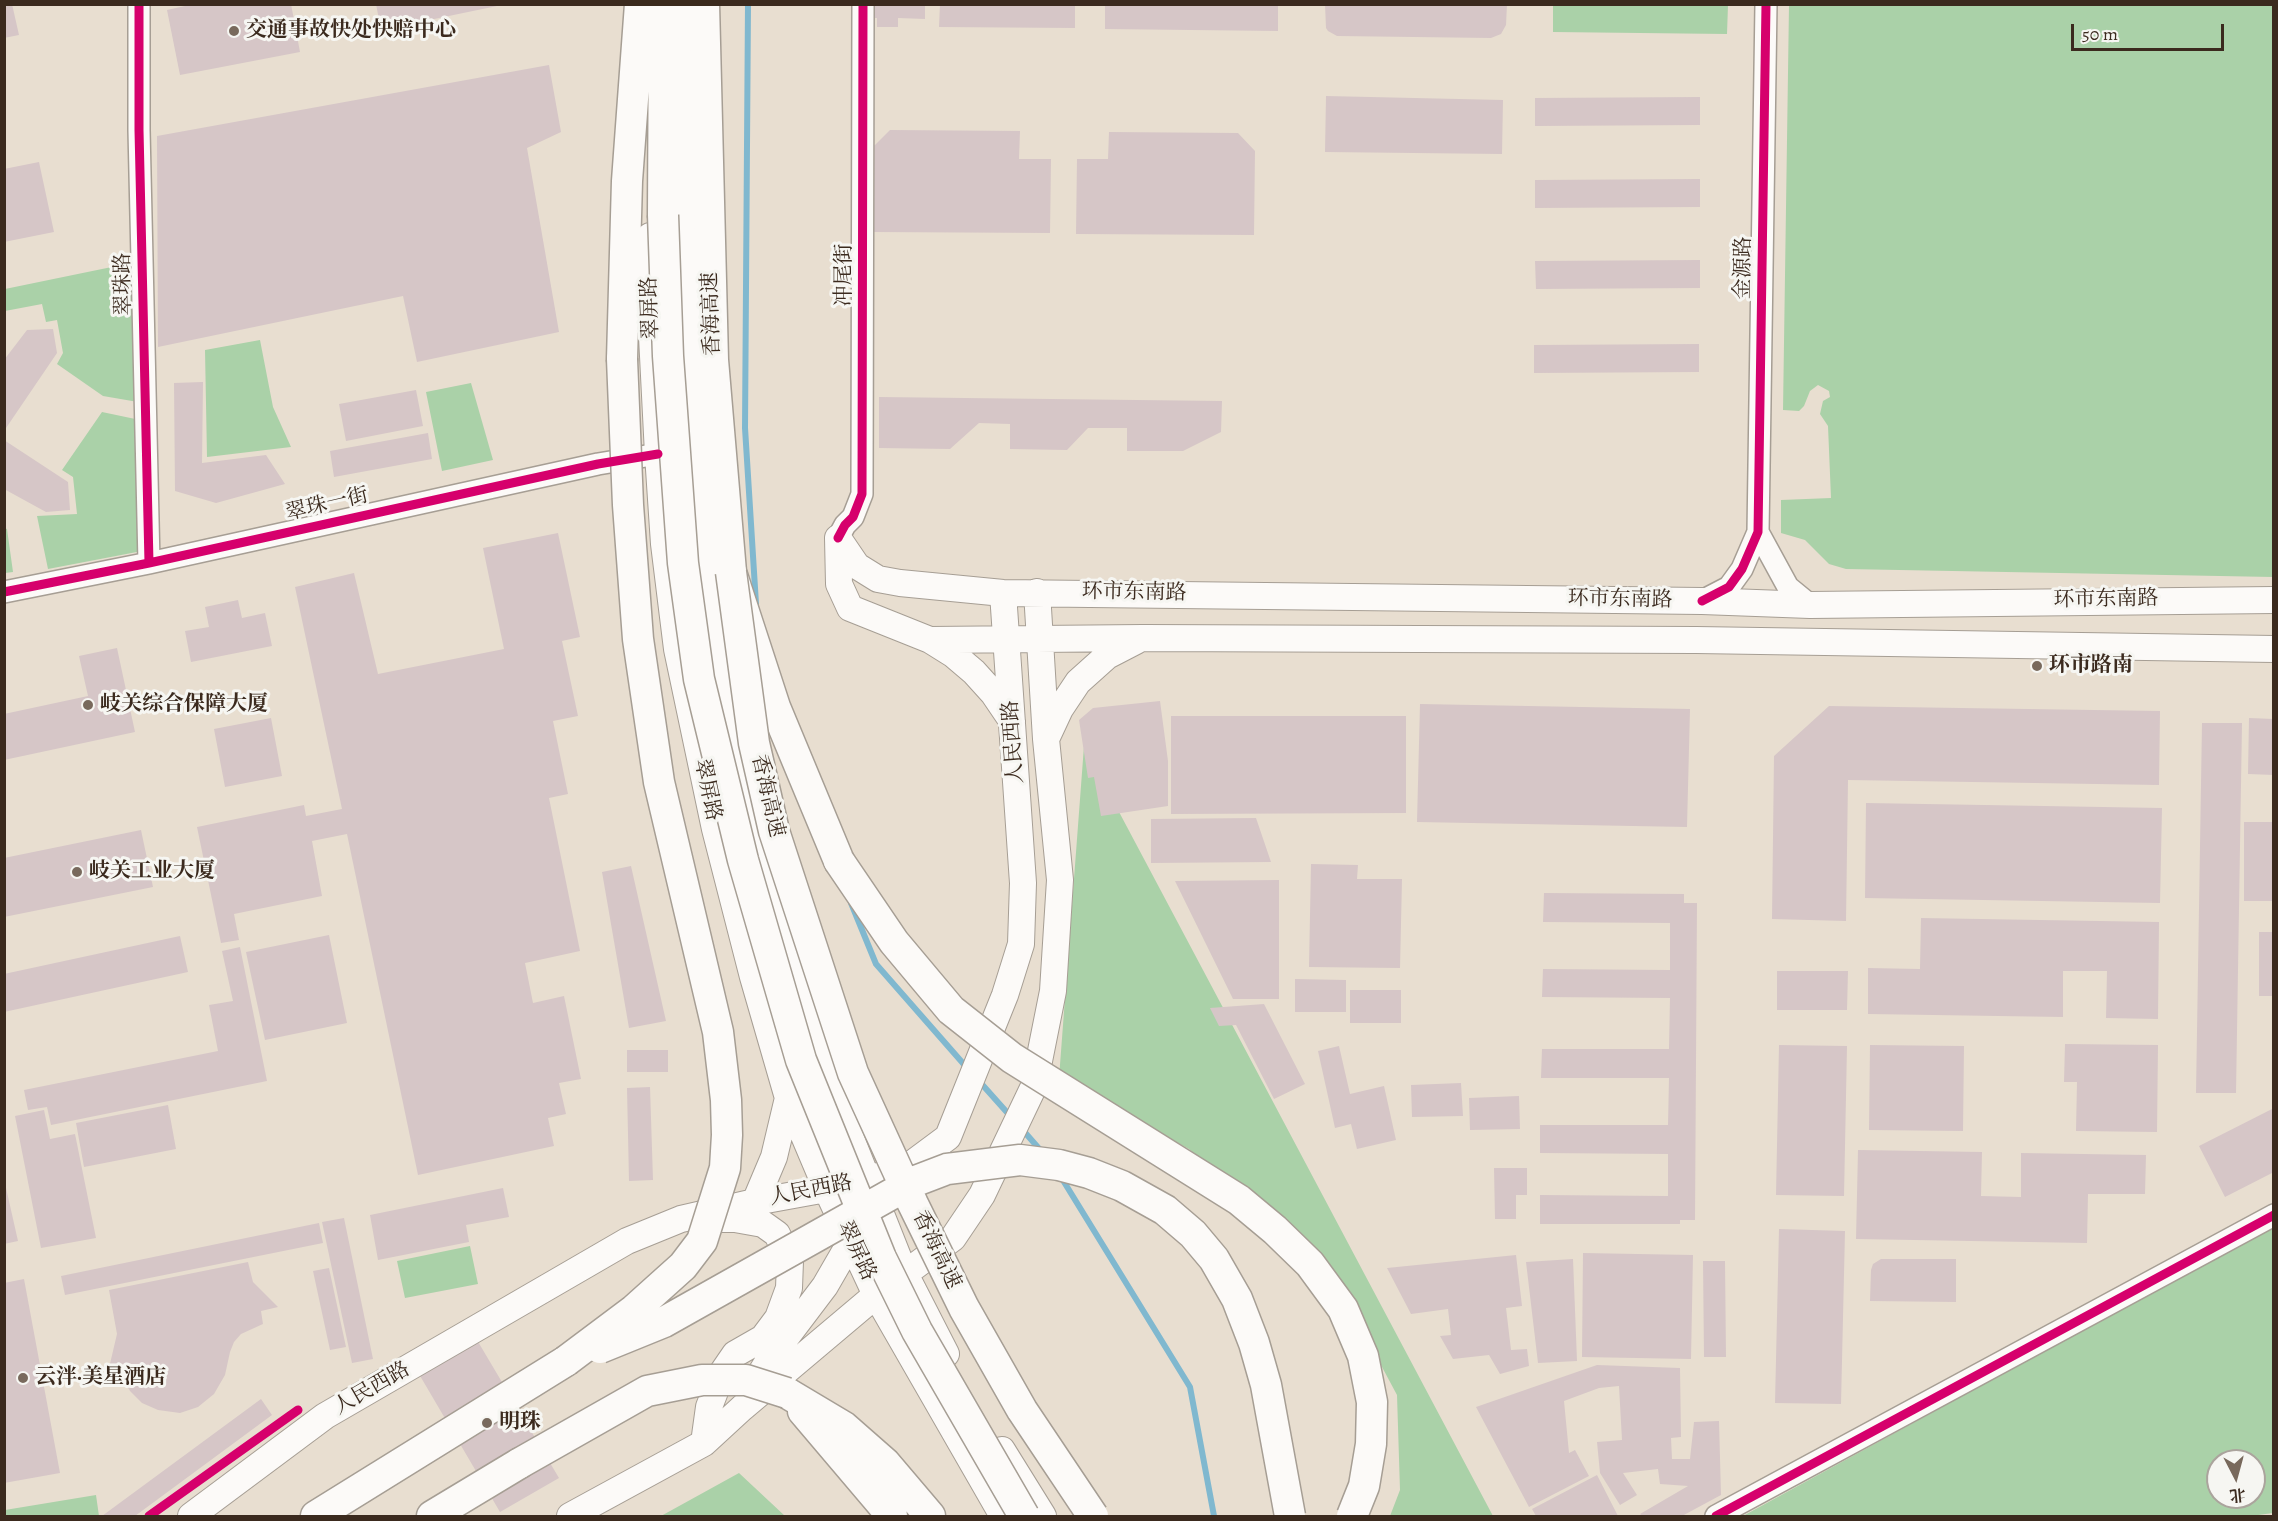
<!DOCTYPE html>
<meta charset="utf-8">
<style>
body{margin:0}
#map{position:relative;width:2278px;height:1521px;overflow:hidden;background:#e8ded0;font-family:Alegreya,"Noto Serif SC",serif}
canvas{display:block}
.frame{position:absolute;inset:0;border:6px solid #3b2a1e;pointer-events:none}
.north{position:absolute;left:2206px;top:1449px;width:60px;height:60px;box-sizing:border-box;background:#f6f6f2;border:2px solid #aba49d;border-radius:50%;rotate:174deg;font-size:16px;font-weight:700;line-height:24px;text-align:center;color:#3b2a1e}
.north::after{content:'';display:block;margin:auto;width:21px;height:27px;background:#78695c;clip-path:polygon(50% 0,100% 100%,50% 72%,0 100%)}
.scale{position:absolute;left:2071px;top:24px;width:153px;height:27px;box-sizing:border-box;border:3px solid #3b2a1e;border-top:0;padding-left:8px;font-size:18px;line-height:21px;white-space:nowrap;color:#3b2a1e;-webkit-text-stroke:4px #f6f6f2;paint-order:stroke}
</style>
<div id="map">
<canvas width="2278" height="1521"></canvas>
<div class="frame"></div>
<div class="north">北</div>
<div class="scale">50 m</div>
</div>
<script>
const context = document.querySelector('canvas').getContext('2d');
context.lineJoin = 'round';
function fillPath(path, color) { context.fillStyle = color; context.fill(path, 'evenodd'); }
const shape = rows => new Path2D(rows.map(r => 'M' + r).join(''));
function stroke(path, color, width, dash) { context.strokeStyle = color; context.lineWidth = width; context.lineCap = dash ? 'butt' : 'round'; context.setLineDash(dash || []); context.stroke(path); }
function drawText(font, color, halo, rows, align = 'center') {
  context.font = font + ' Alegreya,"Noto Serif SC",serif'; context.lineWidth = 6; context.setLineDash([]); context.textBaseline = 'middle'; context.strokeStyle = halo; context.fillStyle = color; for (const [text, x, y, turn = 0] of rows) {
    context.save(); context.translate(x, y); context.rotate((+turn || 0) * Math.PI / 180); context.textAlign = isNaN(turn) ? turn : align; if (halo) context.strokeText(text, 0, 0); context.fillText(text, 0, 0); context.restore();
  }
}
const green = shape([
 [1553,5,1728,5,1727,34,1553,32],
 [1789,5,2273,5,2273,577,1846,569,1829,564,1805,540,1781,533,1781,500,1831,498,1828,426,1820,414,1823,401,1830,397,1829,391,1818,385,1810,391,1804,406,1799,411,1783,410],
 [136,262,138,402,103,396,57,364,63,353,57,320,46,322,42,304,5,311,5,289],
 [260,340,273,407,291,447,207,457,205,350],
 [471,383,493,460,442,471,426,392],
 [102,412,140,420,142,551,48,569,37,516,77,514,73,477,62,470],
 [4,528,7,529,13,572,5,573],
 [1084,746,1493,1516,1390,1516,1400,1490,1397,1395,1336,1281,1189,1149,1059,1078],
 [2273,1226,2273,1513,2251,1516,1743,1516],
 [2218,1461,2254,1461,2254,1497,2218,1497],
 [470,1246,478,1284,405,1298,397,1261],
 [739,1473,785,1516,661,1516],
 [96,1495,99,1516,5,1516,5,1510]
]);
const stream = shape([
 [748,4,745,428,756,604],
 [851,903,876,964,968,1069],
 [979,1081,1012,1118],
 [1021,1128,1042,1152],
 [1061,1177,1190,1387,1214,1516]
]);
const building = shape([
 [4,4,12,4,19,35,4,38],
 [194,4,291,4,300,52,180,75,167,10],
 [376,4,497,4,497,6,381,30],
 [870,4,925,4,925,19,898,18,898,27,877,27,877,18,870,18],
 [940,4,1075,4,1075,28,939,27],
 [1105,4,1278,4,1278,31,1105,29],
 [1325,4,1507,4,1506,25,1501,34,1491,38,1337,36,1328,31,1326,28],
 [549,65,561,132,527,148,559,332,417,362,403,296,158,347,157,136],
 [1326,96,1503,100,1502,154,1325,152],
 [1700,97,1700,125,1535,126,1535,98],
 [890,130,1020,131,1019,159,1051,159,1050,233,872,232,873,147],
 [1109,132,1238,133,1255,151,1254,235,1076,234,1077,159,1108,159],
 [39,162,54,232,4,242,4,169],
 [1700,179,1700,207,1535,208,1535,180],
 [1700,260,1700,288,1536,289,1535,261],
 [53,329,57,353,4,431,4,360,27,330],
 [1699,344,1699,372,1534,373,1534,345],
 [203,382,202,463,266,455,285,484,216,503,175,491,174,383],
 [416,390,423,426,346,441,339,404],
 [879,397,1222,401,1221,432,1183,451,1127,451,1127,428,1088,428,1067,450,1010,449,1010,424,979,423,950,449,879,448],
 [428,433,432,459,334,477,330,451],
 [4,440,68,482,70,510,46,512,4,489],
 [558,533,580,637,562,641,578,716,553,721,568,794,549,798,580,951,525,963,533,1003,564,996,581,1079,559,1083,566,1114,548,1118,554,1146,418,1175,347,834,312,841,322,896,234,914,239,940,221,943,197,827,304,805,306,816,342,809,295,587,354,573,378,674,504,649,483,548],
 [238,600,242,618,265,613,272,646,191,662,185,631,209,627,205,607],
 [117,648,135,732,4,760,4,714,88,696,79,656],
 [1160,701,1168,761,1168,806,1101,816,1094,777,1088,778,1079,720,1093,708],
 [1420,704,1690,709,1687,827,1417,822],
 [1829,706,2160,711,2159,785,1848,780,1846,921,1772,919,1774,756],
 [1171,716,1406,716,1406,813,1171,814],
 [271,718,282,776,225,787,214,729],
 [2249,718,2274,719,2274,775,2248,774],
 [2202,723,2242,723,2236,1093,2196,1093],
 [1866,803,2162,808,2160,903,1865,898],
 [1256,818,1271,862,1151,863,1151,819],
 [2244,822,2274,822,2274,901,2244,901],
 [141,830,153,887,4,917,4,858],
 [1311,864,1358,865,1357,879,1402,879,1400,968,1309,967],
 [631,866,666,1021,629,1028,602,872],
 [1279,880,1279,999,1233,999,1175,881],
 [1544,893,1684,894,1684,903,1697,903,1695,1220,1680,1220,1680,1224,1540,1224,1540,1195,1668,1196,1668,1154,1540,1153,1540,1125,1668,1125,1669,1078,1541,1078,1542,1049,1669,1049,1670,998,1542,997,1543,969,1670,970,1670,923,1543,922],
 [1921,918,2159,922,2158,1019,2106,1018,2107,971,2063,971,2063,1017,1868,1014,1868,968,1920,969],
 [2259,932,2274,932,2274,996,2259,996],
 [329,935,347,1023,265,1040,246,952],
 [180,936,188,972,4,1012,4,974],
 [240,947,267,1081,51,1125,47,1107,28,1110,24,1090,218,1051,209,1005,233,1001,222,951],
 [1777,971,1848,971,1847,1010,1777,1010],
 [1295,979,1346,980,1346,1012,1295,1012],
 [1350,990,1401,990,1401,1023,1350,1023],
 [1264,1004,1305,1084,1274,1099,1236,1025,1219,1026,1210,1008],
 [2065,1044,2158,1045,2157,1132,2076,1131,2077,1082,2064,1082],
 [1779,1045,1847,1046,1844,1196,1776,1195],
 [1870,1045,1964,1046,1963,1131,1869,1130],
 [1339,1046,1350,1094,1384,1086,1396,1140,1357,1149,1351,1124,1335,1128,1318,1051],
 [627,1050,668,1050,668,1072,627,1072],
 [1461,1083,1463,1116,1412,1117,1411,1085],
 [650,1087,653,1180,629,1181,627,1088],
 [1519,1096,1520,1129,1470,1130,1469,1098],
 [168,1105,176,1149,84,1167,76,1123],
 [2274,1108,2274,1172,2225,1197,2199,1146],
 [44,1110,50,1139,75,1134,96,1238,41,1248,15,1116],
 [1858,1150,1982,1152,1981,1196,2021,1197,2021,1153,2146,1155,2145,1194,2088,1194,2087,1243,1856,1239],
 [1494,1168,1527,1168,1527,1195,1516,1195,1516,1219,1495,1219],
 [4,1179,18,1241,4,1244],
 [503,1188,509,1217,466,1225,469,1242,378,1260,370,1215],
 [344,1218,373,1359,352,1363,322,1222],
 [319,1223,323,1243,65,1295,61,1276],
 [1779,1229,1845,1231,1841,1404,1775,1403],
 [1583,1253,1693,1255,1691,1359,1582,1357],
 [1516,1255,1522,1306,1506,1308,1511,1350,1527,1349,1529,1366,1500,1374,1489,1355,1453,1359,1440,1336,1451,1335,1448,1309,1411,1314,1387,1268],
 [1573,1259,1577,1361,1538,1363,1526,1262],
 [1881,1259,1956,1259,1956,1302,1870,1301,1871,1270,1873,1264],
 [1703,1261,1725,1261,1726,1357,1704,1357],
 [248,1262,253,1282,278,1307,261,1311,263,1324,241,1334,234,1342,230,1352,225,1375,214,1394,198,1407,180,1413,158,1410,142,1403,130,1391,124,1381,124,1371,109,1368,117,1334,109,1290],
 [329,1268,346,1347,330,1350,313,1271],
 [24,1279,60,1473,4,1483,4,1283],
 [474,1335,559,1478,500,1512,416,1369],
 [1597,1365,1680,1368,1681,1437,1671,1438,1672,1459,1690,1459,1694,1422,1719,1421,1721,1495,1682,1516,1642,1516,1640,1514,1688,1486,1660,1484,1658,1469,1623,1473,1637,1495,1620,1505,1600,1473,1597,1442,1622,1440,1619,1386,1599,1388,1564,1401,1569,1453,1575,1450,1589,1476,1529,1507,1476,1407],
 [261,1399,272,1415,135,1516,102,1516],
 [1597,1475,1618,1516,1536,1516,1532,1509]
]);
const minor = shape([
 [139,4,139,130,149,563],
 [1758,532,1788,587,1810,605],
 [838,538,845,525,853,517,862,494,863,4],
 [4,592,149,563,598,464,658,454],
 [1702,601,1729,587,1742,569,1758,532,1766,4],
 [1716,1516,2274,1215]
]);
const major = shape([
 [683,4,688,285,699,441,711,576,730,719,780,926,829,1083,904,1272,946,1354],
 [650,236,650,297,658,454,664,544,677,649,715,829,753,977,788,1098,827,1190,876,1295,1003,1516],
 [838,538,857,566,878,579,900,583,1003,593,1702,601,1810,605,2274,600],
 [838,538,839,584,850,608,930,640,954,655,974,672,993,693,1012,721],
 [930,640,1143,638,1696,640,2274,649],
 [1046,739,1060,709,1078,682,1107,656,1136,641],
 [879,1176,913,1163,948,1137,1005,995,1021,944,1023,883,1003,593],
 [755,1202,774,1157,788,1098],
 [749,1392,769,1360,825,1286,851,1241,854,1230],
 [704,1443,709,1407,722,1373,735,1354,763,1338,778,1318,789,1288,790,1261,777,1234,763,1224,735,1219,715,1219],
 [1002,1450,1043,1516],
 [191,1516,325,1416,627,1241,681,1219,755,1202,843,1186],
 [570,1516,704,1443,742,1408,876,1295,953,1238,982,1195,1034,1086,1053,991,1060,880,1046,739,1037,592]
]);
const highway = shape([
 [704,4,713,360,731,572,775,707,839,861],
 [663,215,664,4],
 [622,359,627,181,640,4],
 [787,1393,844,1427,885,1463,930,1516],
 [803,1411,892,1516],
 [316,1516,566,1361],
 [432,1516,520,1463]
]);
const highwayBridge = shape([
 [663,215,668,356,683,563,699,679,743,860,801,1060,881,1258,917,1331,1024,1516],
 [731,572,754,743,774,831,853,1073,913,1204,964,1308,1022,1410,1093,1516],
 [839,861,894,942,951,1010,1012,1058,1239,1200,1275,1230,1310,1264,1343,1309,1363,1356,1372,1402,1371,1444,1364,1486,1352,1516],
 [600,1348,664,1322,913,1182,947,1169,1020,1160,1059,1165,1089,1173,1122,1186,1165,1210,1193,1234,1214,1259,1237,1299,1254,1343,1266,1385,1290,1516],
 [566,1361,634,1310,683,1266,702,1241,725,1168,727,1135,726,1100,718,1032,659,782,638,639,628,505,622,359],
 [520,1463,647,1391,702,1380,746,1380,787,1393]
]);
const cycleway = shape([
 [139,4,139,130,149,563],
 [838,538,845,525,853,517,862,494,863,4],
 [4,592,149,563,598,464,658,454],
 [1702,601,1729,587,1742,569,1758,532,1766,4],
 [149,1516,298,1410],
 [1716,1516,2274,1215]
]);
const markers = [
 [234,31,6,"#78695c"],
 [2037,666,6,"#78695c"],
 [88,705,6,"#78695c"],
 [77,872,6,"#78695c"],
 [23,1378,6,"#78695c"],
 [487,1423,6,"#78695c"]
];
const poiNames = [
 ["交通事故快处快赔中心",246,31],
 ["环市路南",2049,666],
 ["岐关综合保障大厦",100,705],
 ["岐关工业大厦",89,872],
 ["云泮·美星酒店",35,1378],
 ["明珠",499,1423]
];
const streetNames = [
 ["金源路",1744,268,-89],
 ["冲尾街",845,275,-90],
 ["翠珠路",124,284,-91],
 ["翠屏路",651,308,-92],
 ["香海高速",712,314,-92],
 ["翠珠一街",327,505,-13],
 ["环市东南路",1134,593,1],
 ["环市东南路",1620,600,1],
 ["环市东南路",2106,600,-1],
 ["人民西路",1014,742,-94],
 ["翠屏路",707,790,78],
 ["香海高速",767,796,77],
 ["人民西路",811,1191,-11],
 ["香海高速",936,1250,64],
 ["翠屏路",856,1251,65],
 ["人民西路",372,1389,-30]
];
fillPath(green, '#aad1a8');
stroke(stream, '#80b8cf', 6);
fillPath(building, '#d6c6c7');
stroke(minor, '#a69e94', 24);
stroke(major, '#a69e94', 28);
stroke(highway, '#a69e94', 33);
stroke(minor, '#fcfaf8', 21);
stroke(major, '#fcfaf8', 26);
stroke(highway, '#fcfaf8', 30);
stroke(highwayBridge, '#a69e94', 33, []);
stroke(highwayBridge, '#fcfaf8', 30);
stroke(cycleway, '#d6006c', 9);
for (const [x, y, r, color] of markers) { const dot = new Path2D(); dot.arc(x, y, r, 0, 2 * Math.PI); context.fillStyle = color; context.fill(dot); stroke(dot, '#f6f6f2', 2); }
drawText('bold 21px', '#3b2a1e', '#f6f6f2', poiNames, 'left');
drawText('21px', '#3b2a1e', '#f6f6f2', streetNames);
</script>
